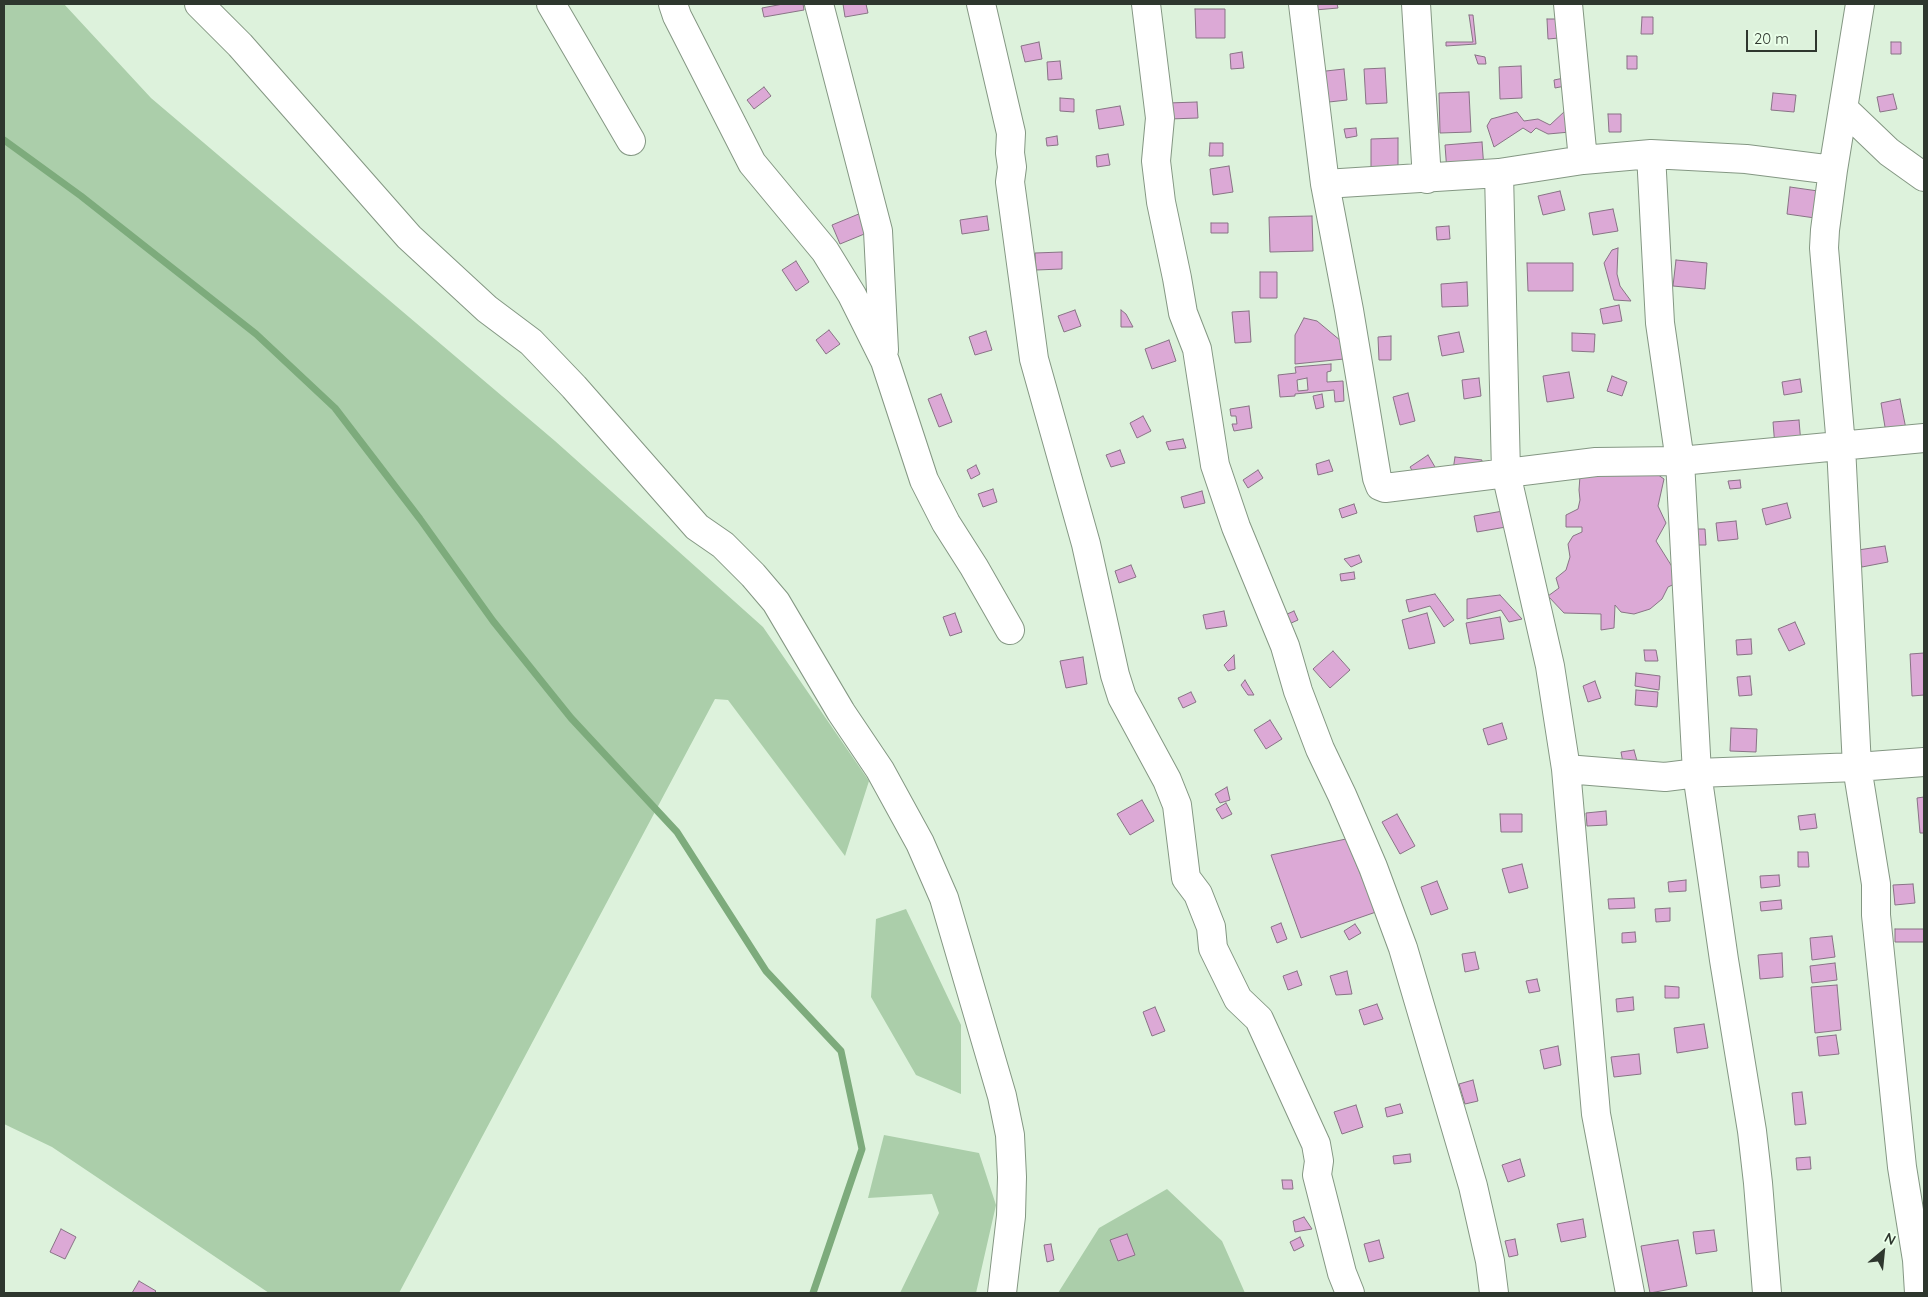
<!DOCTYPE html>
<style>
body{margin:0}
#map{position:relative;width:1928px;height:1297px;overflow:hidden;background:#ddf2dc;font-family:Quicksand,sans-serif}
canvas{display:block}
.frame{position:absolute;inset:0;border:5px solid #2e372e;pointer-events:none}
.north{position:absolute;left:1858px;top:1227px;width:50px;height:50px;-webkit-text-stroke:4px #eaffe9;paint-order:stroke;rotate:28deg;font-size:14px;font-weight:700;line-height:20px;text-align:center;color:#2e372e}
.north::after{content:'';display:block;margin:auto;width:18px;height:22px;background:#2e372e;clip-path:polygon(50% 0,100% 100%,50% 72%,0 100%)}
.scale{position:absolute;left:1746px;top:30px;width:71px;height:22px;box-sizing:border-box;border:2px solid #2e372e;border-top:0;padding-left:6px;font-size:15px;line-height:18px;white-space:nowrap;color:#2e372e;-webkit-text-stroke:4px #eaffe9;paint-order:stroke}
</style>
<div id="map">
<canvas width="1928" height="1297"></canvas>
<div class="frame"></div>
<div class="north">N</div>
<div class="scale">20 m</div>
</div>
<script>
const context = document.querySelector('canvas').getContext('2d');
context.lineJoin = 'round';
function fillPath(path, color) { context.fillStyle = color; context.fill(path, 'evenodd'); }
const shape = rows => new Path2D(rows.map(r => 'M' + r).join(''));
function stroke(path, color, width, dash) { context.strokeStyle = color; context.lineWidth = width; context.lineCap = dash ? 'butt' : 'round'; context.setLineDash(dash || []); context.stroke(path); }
const green = shape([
 [4,4,64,4,151,98,555,441,763,627,869,781,845,856,728,700,715,699,399,1293,269,1293,52,1147,4,1124],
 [906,909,961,1025,961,1094,916,1075,871,997,876,919],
 [884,1135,979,1153,996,1205,976,1293,900,1293,939,1213,932,1194,868,1198],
 [1167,1189,1222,1241,1245,1293,1058,1293,1099,1228]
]);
const stream = shape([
 [4,140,81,196,256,334,335,408,420,519,493,621,571,718,677,832,766,971,841,1051,862,1149,813,1293]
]);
const building = shape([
 [783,4,803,4,804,10,764,17,762,8,783,4],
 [843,4,866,4,868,13,845,17,843,4],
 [1315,4,1337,4,1338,8,1315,10,1315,4],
 [1195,9,1225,9,1225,38,1196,38,1195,9],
 [1469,15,1473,15,1476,44,1446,46,1446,42,1473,42,1469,15],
 [1642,17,1653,17,1653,34,1641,34,1642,17],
 [1547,19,1559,19,1559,38,1548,39,1547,19],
 [1039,42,1042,59,1025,62,1021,46,1039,42],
 [1891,42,1901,42,1901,54,1891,54,1891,42],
 [1242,52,1244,68,1231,69,1230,54,1242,52],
 [1475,55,1485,57,1486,64,1478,64,1475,55],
 [1627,56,1637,56,1637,69,1627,69,1627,56],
 [1060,61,1062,79,1048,80,1047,62,1060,61],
 [1521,66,1522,98,1500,99,1499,67,1521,66],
 [1385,68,1387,103,1366,104,1364,69,1385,68],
 [1344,69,1347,100,1320,103,1317,72,1344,69],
 [1564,78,1565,86,1555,88,1554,80,1564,78],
 [764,87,771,96,754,109,747,100,764,87],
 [1469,92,1471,132,1440,133,1439,93,1469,92],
 [1773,93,1796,95,1794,112,1771,110,1773,93],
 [1893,94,1897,109,1880,112,1877,97,1893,94],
 [1060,98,1074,99,1074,112,1060,111,1060,98],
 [1197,102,1198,118,1169,119,1168,103,1197,102],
 [1120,106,1124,125,1099,129,1096,110,1120,106],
 [1565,111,1570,132,1548,134,1536,128,1531,133,1523,128,1494,147,1487,126,1491,119,1517,112,1524,121,1538,119,1550,125,1565,111],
 [1608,114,1621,114,1621,132,1609,132,1608,114],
 [1356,128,1357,136,1346,138,1344,129,1356,128],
 [1057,136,1058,145,1047,146,1046,138,1057,136],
 [1398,138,1398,168,1371,168,1371,139,1398,138],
 [1482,142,1484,169,1447,172,1445,145,1482,142],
 [1210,143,1223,143,1223,156,1209,156,1210,143],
 [1108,154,1110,165,1097,167,1096,156,1108,154],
 [1229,166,1233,192,1213,195,1210,169,1229,166],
 [1790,187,1818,191,1815,218,1787,214,1790,187],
 [1560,191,1565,210,1543,215,1538,196,1560,191],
 [1613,209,1618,231,1593,235,1589,213,1613,209],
 [866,211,874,230,840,244,832,225,866,211],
 [987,216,989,230,962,234,960,220,987,216],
 [1312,216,1313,251,1270,252,1269,217,1312,216],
 [1211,223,1228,223,1228,233,1211,233,1211,223],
 [1449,226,1450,239,1437,240,1436,227,1449,226],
 [1618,248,1617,274,1620,286,1631,301,1614,300,1604,263,1612,250,1618,248],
 [1062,252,1062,269,1036,270,1035,253,1062,252],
 [1676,260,1707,263,1705,289,1673,286,1676,260],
 [796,261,809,282,796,291,782,270,796,261],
 [1527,263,1573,263,1573,291,1528,291,1527,263],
 [1260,272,1277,272,1277,298,1260,298,1260,272],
 [1467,282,1468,306,1442,307,1441,284,1467,282],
 [1619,305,1622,321,1603,324,1600,309,1619,305],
 [1075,310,1081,326,1064,332,1058,316,1075,310],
 [1121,310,1126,314,1133,327,1121,327,1121,310],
 [1249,311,1251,342,1235,343,1232,312,1249,311],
 [1304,318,1317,321,1341,341,1344,359,1295,364,1295,335,1304,318],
 [829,330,840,344,826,354,816,340,829,330],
 [986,331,992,350,975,355,969,337,986,331],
 [1459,332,1464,352,1442,356,1438,336,1459,332],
 [1572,333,1595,334,1594,352,1572,351,1572,333],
 [1391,336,1391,360,1379,360,1378,337,1391,336],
 [1169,340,1176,361,1152,369,1145,349,1169,340],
 [1331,364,1331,371,1327,372,1327,382,1343,381,1344,401,1335,402,1334,390,1295,394,1295,396,1280,397,1278,375,1296,373,1295,367,1331,364],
 [1307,378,1308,390,1298,391,1297,380,1307,378],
 [1569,372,1574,398,1547,402,1543,376,1569,372],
 [1612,376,1627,382,1622,396,1607,391,1612,376],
 [1479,378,1481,396,1464,399,1462,380,1479,378],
 [1800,379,1802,392,1784,395,1782,382,1800,379],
 [1408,393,1415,421,1400,425,1393,397,1408,393],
 [941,394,952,422,939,427,928,399,941,394],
 [1322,394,1324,407,1316,409,1313,396,1322,394],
 [1900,399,1906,429,1886,433,1881,403,1900,399],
 [1249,406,1252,428,1234,431,1232,424,1237,424,1236,416,1231,416,1230,409,1249,406],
 [1143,416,1151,431,1137,438,1130,423,1143,416],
 [1799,420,1801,444,1775,447,1773,422,1799,420],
 [1183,439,1186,448,1169,450,1166,442,1183,439],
 [1120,450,1125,463,1111,467,1106,455,1120,450],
 [1428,455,1435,467,1417,478,1410,467,1428,455],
 [1455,457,1482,460,1480,474,1453,470,1455,457],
 [1329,460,1333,471,1318,475,1316,464,1329,460],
 [976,465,980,474,971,479,967,470,976,465],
 [1647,467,1664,479,1658,506,1666,523,1656,541,1681,581,1668,587,1662,599,1650,609,1634,614,1621,612,1615,605,1614,628,1601,630,1601,614,1564,613,1548,596,1559,588,1556,578,1566,570,1570,557,1568,544,1573,536,1582,532,1582,527,1566,527,1566,515,1578,509,1580,500,1579,490,1580,476,1647,467],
 [1258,470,1263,478,1248,488,1243,480,1258,470],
 [1740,480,1741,488,1730,489,1728,481,1740,480],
 [993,489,997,502,983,507,978,494,993,489],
 [1202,491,1205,503,1184,508,1181,497,1202,491],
 [1787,503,1791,518,1766,525,1762,509,1787,503],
 [1354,504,1357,513,1342,518,1339,509,1354,504],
 [1503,511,1506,527,1477,532,1474,516,1503,511],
 [1736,521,1738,539,1718,541,1716,523,1736,521],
 [1694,529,1705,529,1706,545,1694,545,1694,529],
 [1885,546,1888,562,1862,567,1858,550,1885,546],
 [1359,555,1362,562,1351,567,1344,559,1359,555],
 [1131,565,1136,577,1119,583,1115,571,1131,565],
 [1354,572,1355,579,1341,581,1340,574,1354,572],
 [1435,594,1454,620,1444,627,1430,606,1409,612,1406,600,1435,594],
 [1500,595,1522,619,1509,622,1501,610,1467,619,1467,599,1500,595],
 [1224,611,1227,626,1206,629,1203,615,1224,611],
 [1294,611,1298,620,1289,624,1285,615,1294,611],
 [955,613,962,632,950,636,943,617,955,613],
 [1427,613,1435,643,1409,649,1402,620,1427,613],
 [1500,617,1504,639,1470,644,1466,623,1500,617],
 [1795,622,1805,644,1789,651,1778,629,1795,622],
 [1751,639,1752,654,1737,655,1736,640,1751,639],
 [1644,650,1656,650,1658,661,1645,661,1644,650],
 [1333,651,1350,670,1330,688,1313,669,1333,651],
 [1924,653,1924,695,1912,696,1910,654,1924,653],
 [1234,655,1235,669,1228,671,1224,665,1234,655],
 [1083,657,1087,684,1066,688,1060,661,1083,657],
 [1636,673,1660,676,1659,690,1635,686,1636,673],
 [1750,676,1752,695,1739,696,1737,677,1750,676],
 [1245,680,1254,695,1248,695,1241,685,1245,680],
 [1595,681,1601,698,1588,702,1583,686,1595,681],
 [1636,690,1658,692,1657,707,1635,705,1636,690],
 [1191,692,1196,702,1183,708,1178,698,1191,692],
 [1270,720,1282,739,1266,749,1254,730,1270,720],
 [1502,723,1507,739,1488,745,1483,729,1502,723],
 [1731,728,1757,729,1756,752,1730,751,1731,728],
 [1634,750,1637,761,1623,763,1621,752,1634,750],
 [1227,787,1230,800,1220,803,1215,794,1227,787],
 [1924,797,1924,833,1920,833,1917,798,1924,797],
 [1142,800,1154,821,1130,835,1117,814,1142,800],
 [1226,803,1232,814,1222,819,1216,809,1226,803],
 [1606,811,1607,825,1587,826,1586,813,1606,811],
 [1397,814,1415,846,1400,854,1382,822,1397,814],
 [1500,814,1522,814,1522,832,1501,832,1500,814],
 [1815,814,1817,828,1800,830,1798,816,1815,814],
 [1346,839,1376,912,1301,938,1271,855,1346,839],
 [1798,852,1808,852,1809,867,1798,867,1798,852],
 [1522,864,1528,888,1509,893,1502,869,1522,864],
 [1779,875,1780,886,1761,888,1760,876,1779,875],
 [1686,880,1686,891,1669,892,1668,882,1686,880],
 [1437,881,1448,909,1431,915,1421,887,1437,881],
 [1913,884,1915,903,1895,905,1893,885,1913,884],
 [1634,898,1635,908,1609,909,1608,899,1634,898],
 [1781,900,1782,909,1761,911,1760,902,1781,900],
 [1670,908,1670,921,1656,922,1655,909,1670,908],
 [1281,923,1287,939,1277,943,1271,927,1281,923],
 [1355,924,1361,933,1349,940,1344,931,1355,924],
 [1895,929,1924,929,1924,942,1895,942,1895,929],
 [1635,932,1636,942,1622,943,1622,933,1635,932],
 [1832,936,1835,957,1812,960,1810,938,1832,936],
 [1475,952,1479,969,1465,972,1462,954,1475,952],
 [1782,953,1783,977,1760,979,1758,955,1782,953],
 [1835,963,1837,980,1812,983,1810,966,1835,963],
 [1297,971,1302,985,1288,990,1283,976,1297,971],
 [1347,971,1352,994,1336,995,1330,976,1347,971],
 [1537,979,1540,991,1529,993,1526,981,1537,979],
 [1837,985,1841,1030,1815,1033,1811,987,1837,985],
 [1665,986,1679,987,1679,998,1665,998,1665,986],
 [1633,997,1634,1010,1617,1012,1616,999,1633,997],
 [1377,1004,1383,1019,1364,1025,1359,1010,1377,1004],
 [1155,1007,1165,1031,1152,1036,1143,1012,1155,1007],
 [1704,1024,1708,1048,1677,1053,1674,1028,1704,1024],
 [1836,1035,1839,1054,1819,1056,1817,1037,1836,1035],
 [1558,1046,1561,1065,1544,1069,1540,1050,1558,1046],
 [1639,1054,1641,1074,1614,1077,1611,1057,1639,1054],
 [1473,1080,1478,1101,1465,1104,1459,1084,1473,1080],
 [1802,1092,1806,1124,1795,1125,1792,1093,1802,1092],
 [1400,1104,1403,1113,1387,1117,1385,1108,1400,1104],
 [1356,1105,1363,1127,1342,1134,1334,1112,1356,1105],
 [1410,1154,1411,1162,1394,1164,1393,1156,1410,1154],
 [1810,1157,1811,1169,1797,1170,1796,1158,1810,1157],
 [1520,1159,1525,1176,1508,1182,1502,1165,1520,1159],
 [1282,1180,1292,1180,1293,1189,1283,1189,1282,1180],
 [1304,1217,1312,1229,1295,1232,1293,1221,1304,1217],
 [1583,1219,1586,1237,1561,1242,1557,1224,1583,1219],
 [61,1229,76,1237,65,1259,50,1252,61,1229],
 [1714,1230,1717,1251,1696,1254,1693,1232,1714,1230],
 [1127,1234,1135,1255,1118,1261,1110,1240,1127,1234],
 [1300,1237,1304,1246,1294,1251,1290,1242,1300,1237],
 [1515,1239,1518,1255,1509,1257,1505,1241,1515,1239],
 [1379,1240,1384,1258,1369,1262,1364,1244,1379,1240],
 [1678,1240,1687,1286,1650,1293,1641,1246,1678,1240],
 [1051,1244,1054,1260,1047,1262,1044,1245,1051,1244],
 [139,1281,156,1291,154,1293,132,1293,139,1281]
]);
const minor = shape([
 [199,4,240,45,409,237,487,309,531,342,574,387,697,527,723,545,753,575,776,602,841,712,880,770,920,843,944,898,1002,1096,1010,1135,1012,1177,1011,1216,1002,1293],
 [551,4,631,141],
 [673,4,677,16,752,163,825,251,852,295,885,361,924,480,946,523,974,567,1010,630],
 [819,4,878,231,884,350],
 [981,4,1011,133,1010,153,1012,167,1010,182,1034,359,1086,544,1115,675,1122,697,1167,780,1177,805,1186,878,1198,894,1211,927,1213,948,1238,999,1259,1019,1316,1144,1319,1161,1317,1175,1342,1273,1350,1293],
 [1146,4,1160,118,1156,161,1161,202,1177,278,1183,313,1197,349,1215,465,1236,527,1285,646,1298,691,1320,749,1342,795,1373,867,1403,948,1473,1186,1490,1261,1494,1293],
 [1303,4,1325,184,1349,310,1377,478,1380,486,1385,488,1596,462,1680,461,1924,438],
 [1416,4,1427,179],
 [1568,4,1583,160],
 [1860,4,1833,170,1825,230,1824,248,1841,446,1857,767,1876,884,1876,915,1902,1167,1917,1260,1919,1293],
 [1843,108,1889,152,1924,177],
 [1651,154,1660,323,1680,461,1697,773,1724,960,1752,1131,1758,1183,1767,1293],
 [1499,173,1506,473,1550,666,1566,769,1596,1114,1630,1293],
 [1325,184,1499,173,1583,160,1651,154,1746,159,1833,170],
 [1566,769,1665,777,1697,773,1857,767,1924,762]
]);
fillPath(green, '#abceaa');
stroke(stream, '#7dab7c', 7);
fillPath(building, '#dca9d6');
stroke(building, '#887385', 1);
stroke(minor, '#849783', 30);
stroke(minor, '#fff', 28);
</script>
